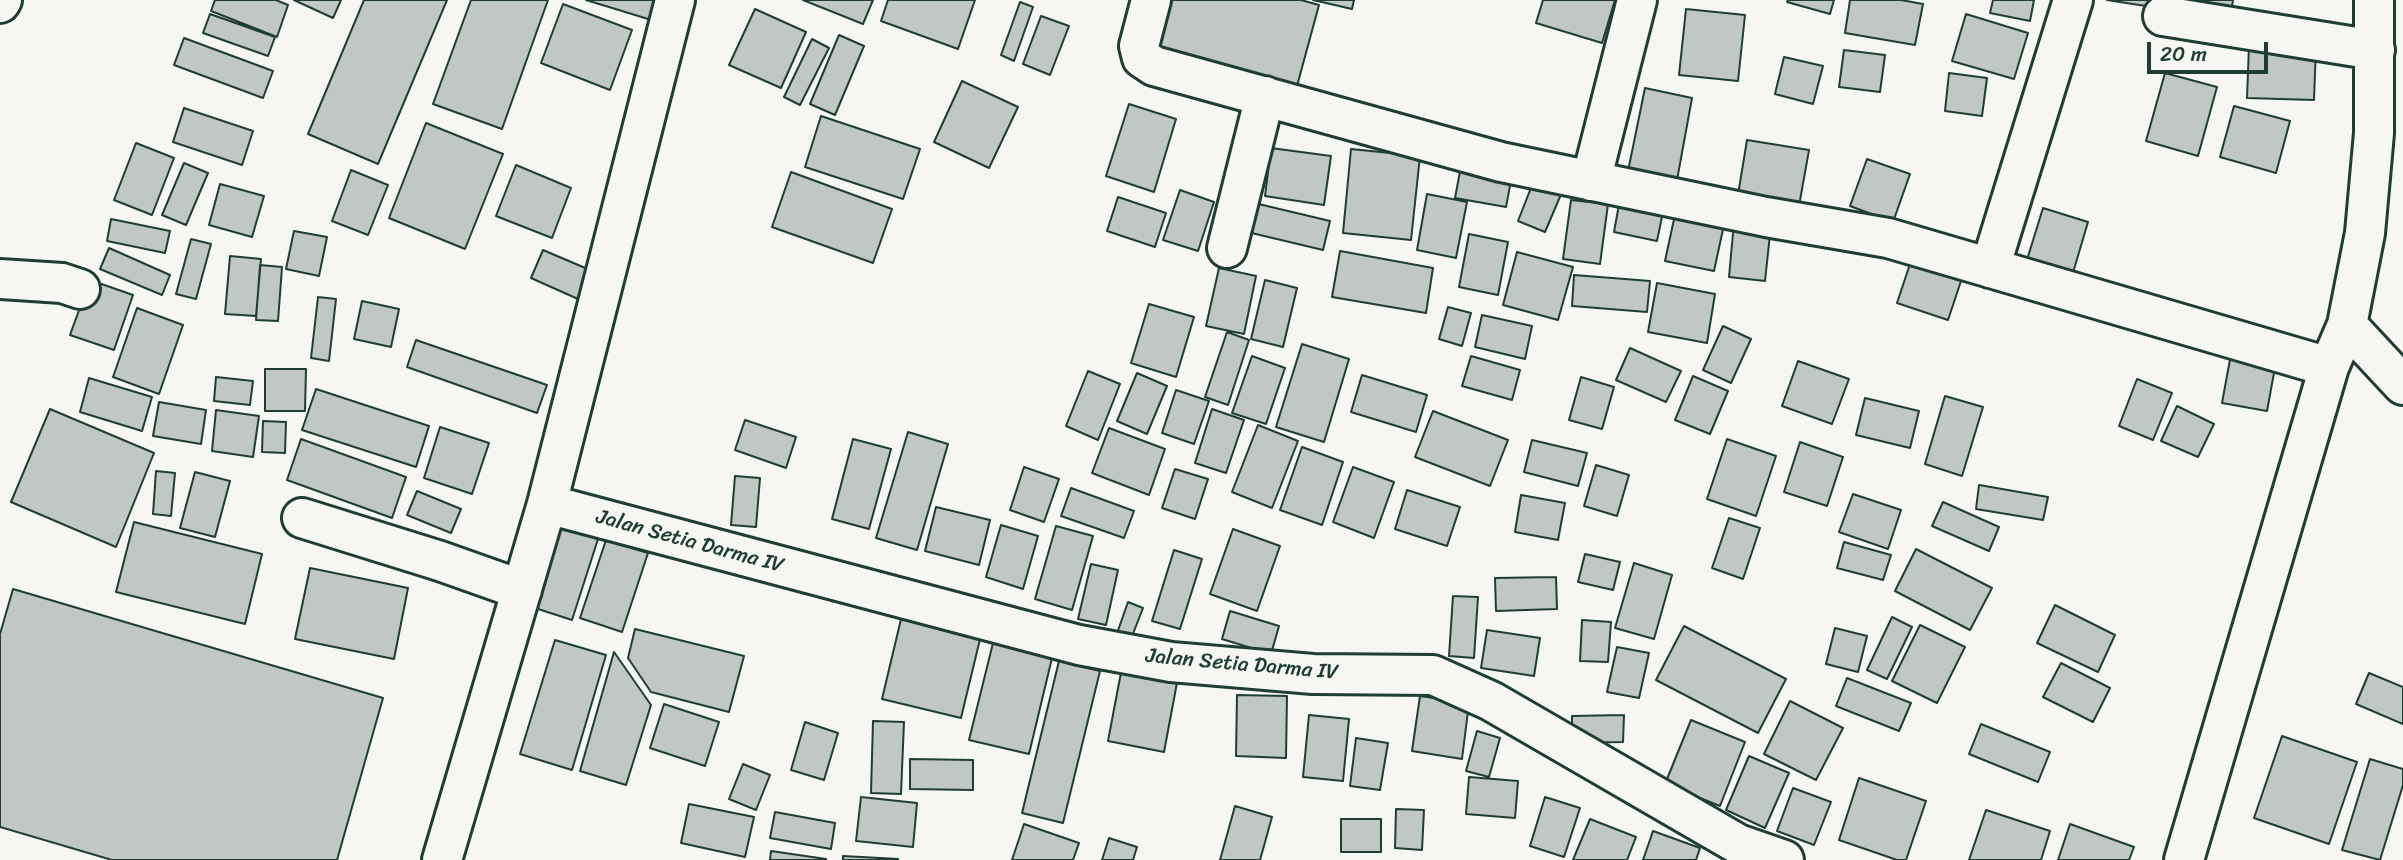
<!DOCTYPE html>
<style>
body{margin:0}
#map{position:relative;width:2403px;height:860px;overflow:hidden;background:#f6f6f2;font-family:Sriracha,sans-serif}
canvas{display:block}
.scale{position:absolute;left:2147px;top:42px;width:121px;height:32px;box-sizing:border-box;border:4px solid #1f3d34;border-top:0;padding-left:9px;font-size:21px;line-height:24px;white-space:nowrap;color:#1f3d34;-webkit-text-stroke:5px #f6f6f2;paint-order:stroke}
</style>
<div id="map">
<canvas width="2403" height="860"></canvas>
<div class="scale">20 m</div>
</div>
<script>
const context = document.querySelector('canvas').getContext('2d');
context.lineJoin = 'round';
function fillPath(path, color) { context.fillStyle = color; context.fill(path, 'evenodd'); }
const shape = rows => new Path2D(rows.map(r => 'M' + r).join(''));
function stroke(path, color, width, dash) { context.strokeStyle = color; context.lineWidth = width; context.lineCap = dash ? 'butt' : 'round'; context.setLineDash(dash || []); context.stroke(path); }
function drawText(font, color, halo, rows, align = 'center') {
  context.font = font + ' Sriracha,sans-serif'; context.lineWidth = 5; context.setLineDash([]); context.textBaseline = 'middle'; context.strokeStyle = halo; context.fillStyle = color; for (const [text, x, y, turn = 0] of rows) {
    context.save(); context.translate(x, y); context.rotate((+turn || 0) * Math.PI / 180); context.textAlign = isNaN(turn) ? turn : align; if (halo) context.strokeText(text, 0, 0); context.fillText(text, 0, 0); context.restore();
  }
}
const building = shape([
 [215,0,276,0,288,5,277,37,211,11,215,0],
 [294,0,341,0,333,18,294,0],
 [364,0,447,0,378,164,308,134,364,0],
 [471,0,548,0,502,129,433,104,471,0],
 [586,0,665,0,658,22,586,0],
 [803,0,873,0,863,24,803,0],
 [888,0,975,0,958,49,881,21,888,0],
 [1166,0,1301,0,1319,5,1294,97,1151,58,1166,0],
 [1313,0,1354,0,1352,9,1313,0],
 [1543,0,1615,0,1602,43,1536,23,1543,0],
 [1788,0,1834,0,1830,14,1787,2,1788,0],
 [1850,0,1901,0,1923,4,1915,45,1845,33,1850,0],
 [1993,0,2034,0,2030,21,1990,13,1993,0],
 [2107,0,2233,0,2230,19,2107,0],
 [1020,2,1033,7,1014,61,1001,55,1020,2],
 [563,4,632,30,610,90,541,63,563,4],
 [755,9,806,32,781,88,729,65,755,9],
 [1686,9,1745,15,1738,81,1679,75,1686,9],
 [210,14,275,37,268,56,203,33,210,14],
 [1966,14,2028,33,2014,79,1952,61,1966,14],
 [1041,16,1069,26,1050,75,1023,64,1041,16],
 [839,35,864,46,835,115,810,104,839,35],
 [184,38,273,71,263,98,174,65,184,38],
 [812,39,829,48,800,105,784,97,812,39],
 [2249,45,2316,47,2314,100,2247,98,2249,45],
 [1844,50,1885,55,1880,92,1839,87,1844,50],
 [1784,57,1823,66,1813,104,1775,94,1784,57],
 [1949,73,1987,78,1982,116,1945,111,1949,73],
 [2165,73,2217,87,2198,156,2146,141,2165,73],
 [962,81,1018,107,989,168,934,142,962,81],
 [1645,88,1692,98,1675,191,1626,181,1645,88],
 [1129,104,1176,119,1154,192,1106,176,1129,104],
 [2234,106,2290,121,2276,173,2220,157,2234,106],
 [184,108,253,131,242,165,173,142,184,108],
 [821,116,920,149,903,199,805,167,821,116],
 [426,123,503,154,465,249,389,218,426,123],
 [1747,140,1809,150,1799,206,1738,195,1747,140],
 [136,143,174,158,152,215,114,200,136,143],
 [1271,148,1331,156,1324,205,1265,196,1271,148],
 [1351,149,1420,156,1411,240,1343,233,1351,149],
 [1867,159,1910,174,1893,222,1850,206,1867,159],
 [1462,161,1513,170,1506,207,1455,198,1462,161],
 [184,163,208,173,186,225,162,215,184,163],
 [516,165,571,188,552,238,496,216,516,165],
 [351,170,388,185,368,235,332,221,351,170],
 [791,172,892,209,873,263,772,227,791,172],
 [1534,180,1562,192,1545,232,1518,221,1534,180],
 [220,184,264,196,252,237,209,225,220,184],
 [1180,190,1214,202,1198,251,1163,240,1180,190],
 [1427,194,1467,202,1456,258,1417,250,1427,194],
 [1118,197,1166,213,1155,247,1107,231,1118,197],
 [1620,199,1664,207,1657,241,1614,232,1620,199],
 [1571,200,1608,204,1600,264,1563,259,1571,200],
 [1246,201,1330,221,1323,250,1239,230,1246,201],
 [2043,208,2088,222,2072,276,2026,263,2043,208],
 [1676,210,1725,220,1714,271,1665,261,1676,210],
 [111,219,170,231,165,253,107,241,111,219],
 [1734,222,1771,225,1765,281,1729,277,1734,222],
 [294,231,327,237,319,276,286,269,294,231],
 [1469,234,1508,242,1498,295,1459,287,1469,234],
 [191,239,211,244,196,299,176,294,191,239],
 [109,248,170,275,162,295,100,269,109,248],
 [543,250,590,270,578,299,531,278,543,250],
 [1340,251,1433,268,1426,313,1332,297,1340,251],
 [1517,252,1573,267,1558,320,1503,305,1517,252],
 [230,256,261,259,256,316,225,314,230,256],
 [1911,261,1962,278,1948,320,1897,303,1911,261],
 [260,265,282,267,278,321,256,320,260,265],
 [1219,268,1256,276,1244,334,1206,326,1219,268],
 [1574,275,1650,281,1647,312,1572,306,1574,275],
 [90,280,133,295,114,350,70,335,90,280],
 [1265,280,1297,288,1283,347,1251,339,1265,280],
 [1657,283,1715,294,1707,343,1648,332,1657,283],
 [318,297,336,299,329,361,311,358,318,297],
 [362,301,399,309,391,347,354,339,362,301],
 [1149,304,1194,317,1176,377,1131,363,1149,304],
 [1448,307,1471,313,1462,346,1439,339,1448,307],
 [137,308,183,325,159,394,113,377,137,308],
 [1482,315,1532,326,1525,359,1475,347,1482,315],
 [1723,326,1751,339,1731,383,1703,370,1723,326],
 [1227,332,1249,340,1228,405,1205,397,1227,332],
 [416,340,547,385,537,413,407,367,416,340],
 [1302,344,1349,359,1324,442,1276,427,1302,344],
 [1630,348,1681,371,1666,402,1616,380,1630,348],
 [2231,354,2276,362,2267,411,2222,403,2231,354],
 [1252,356,1285,368,1266,424,1232,413,1252,356],
 [1471,356,1520,370,1512,400,1462,386,1471,356],
 [1798,361,1849,379,1832,424,1782,406,1798,361],
 [265,369,306,369,305,411,265,411,265,369],
 [1088,371,1120,384,1098,440,1066,426,1088,371],
 [1137,373,1167,386,1147,434,1117,421,1137,373],
 [1362,375,1427,395,1416,432,1351,412,1362,375],
 [1693,376,1728,391,1710,434,1675,420,1693,376],
 [216,377,253,381,250,405,214,401,216,377],
 [1581,377,1614,387,1602,429,1569,420,1581,377],
 [89,378,152,397,142,431,80,412,89,378],
 [2137,379,2172,393,2153,440,2119,426,2137,379],
 [316,389,429,426,416,467,302,430,316,389],
 [1176,390,1209,401,1194,444,1162,433,1176,390],
 [1945,396,1983,407,1962,476,1925,464,1945,396],
 [1865,398,1919,411,1910,448,1856,435,1865,398],
 [159,402,206,410,201,444,153,436,159,402],
 [2177,406,2214,424,2198,457,2161,441,2177,406],
 [50,409,154,453,116,547,11,502,50,409],
 [1212,409,1244,420,1226,473,1195,463,1212,409],
 [216,410,259,416,253,457,212,451,216,410],
 [1433,411,1508,440,1490,486,1415,457,1433,411],
 [745,420,796,437,786,468,735,450,745,420],
 [263,421,286,422,285,453,262,452,263,421],
 [1258,425,1298,441,1272,508,1232,492,1258,425],
 [440,427,489,443,472,494,424,478,440,427],
 [1109,428,1165,449,1149,495,1092,473,1109,428],
 [908,432,948,444,917,550,876,538,908,432],
 [301,439,406,477,392,518,287,480,301,439],
 [853,439,891,449,869,529,832,519,853,439],
 [1727,439,1776,456,1756,516,1707,499,1727,439],
 [1532,440,1587,453,1578,486,1524,472,1532,440],
 [1800,442,1843,457,1827,506,1784,492,1800,442],
 [1302,447,1343,462,1322,525,1280,510,1302,447],
 [1596,465,1629,475,1617,516,1584,506,1596,465],
 [1024,467,1059,479,1044,522,1010,510,1024,467],
 [1353,467,1394,482,1374,538,1333,522,1353,467],
 [1175,469,1208,479,1195,519,1162,508,1175,469],
 [156,471,175,473,171,516,153,514,156,471],
 [195,472,230,481,215,537,180,528,195,472],
 [735,476,760,478,756,527,731,525,735,476],
 [1979,485,2048,497,2043,520,1976,509,1979,485],
 [1071,488,1134,511,1124,538,1061,516,1071,488],
 [1407,490,1460,507,1447,546,1395,529,1407,490],
 [417,491,461,509,451,533,407,515,417,491],
 [1853,494,1901,510,1888,549,1839,532,1853,494],
 [1521,495,1565,503,1558,540,1515,532,1521,495],
 [1943,502,1999,527,1989,551,1932,526,1943,502],
 [936,507,990,520,979,565,925,551,936,507],
 [1729,518,1760,528,1743,579,1712,568,1729,518],
 [134,522,262,554,245,624,116,592,134,522],
 [1001,525,1038,536,1023,589,986,577,1001,525],
 [561,526,598,539,572,620,535,608,561,526],
 [1056,526,1093,536,1072,610,1035,599,1056,526],
 [1233,529,1280,546,1257,611,1210,594,1233,529],
 [606,540,648,553,622,632,580,618,606,540],
 [1844,542,1891,555,1883,580,1837,568,1844,542],
 [1916,549,1992,588,1970,630,1895,591,1916,549],
 [1174,550,1202,559,1180,629,1152,621,1174,550],
 [1585,554,1620,562,1613,590,1578,582,1585,554],
 [1634,563,1672,575,1654,639,1615,628,1634,563],
 [1091,564,1118,570,1106,625,1078,619,1091,564],
 [310,568,408,588,394,659,295,639,310,568],
 [1556,577,1557,609,1496,611,1495,578,1556,577],
 [13,589,383,698,337,860,112,860,0,827,0,634,13,589],
 [1453,596,1478,597,1474,658,1449,656,1453,596],
 [1128,602,1143,608,1129,644,1115,639,1128,602],
 [2055,605,2115,635,2098,672,2037,643,2055,605],
 [1230,611,1279,626,1271,654,1222,639,1230,611],
 [902,615,981,635,961,718,882,699,902,615],
 [1892,617,1912,627,1887,679,1867,670,1892,617],
 [1582,620,1611,622,1608,662,1580,661,1582,620],
 [1920,625,1965,647,1937,703,1892,681,1920,625],
 [1684,626,1786,679,1758,733,1656,680,1684,626],
 [1835,628,1867,636,1858,672,1826,664,1835,628],
 [635,629,744,656,729,712,651,692,628,658,635,629],
 [1487,630,1540,638,1534,676,1481,668,1487,630],
 [555,640,606,655,572,770,520,754,555,640],
 [993,643,1052,658,1029,754,969,740,993,643],
 [1617,647,1649,653,1639,698,1607,692,1617,647],
 [614,652,651,705,626,785,580,771,614,652],
 [1059,661,1100,671,1063,823,1022,813,1059,661],
 [1123,662,1179,672,1164,752,1108,741,1123,662],
 [2061,663,2110,688,2093,722,2043,697,2061,663],
 [2369,673,2403,687,2403,724,2356,704,2369,673],
 [1847,678,1911,703,1899,731,1836,706,1847,678],
 [1237,695,1287,696,1286,758,1236,756,1237,695],
 [1420,696,1469,703,1462,759,1412,751,1420,696],
 [1790,701,1843,728,1816,780,1764,754,1790,701],
 [664,704,719,722,705,766,650,748,664,704],
 [1309,715,1349,719,1343,781,1303,777,1309,715],
 [1624,715,1623,742,1572,743,1572,716,1624,715],
 [1691,720,1745,742,1720,806,1665,784,1691,720],
 [873,721,904,722,901,794,871,793,873,721],
 [805,722,838,733,824,780,791,770,805,722],
 [1981,724,2050,752,2038,782,1969,754,1981,724],
 [1477,731,1500,738,1489,777,1466,771,1477,731],
 [2282,736,2357,762,2329,844,2254,818,2282,736],
 [1356,738,1388,743,1380,790,1350,786,1356,738],
 [1749,756,1789,773,1765,828,1726,810,1749,756],
 [910,759,973,760,973,790,910,789,910,759],
 [2370,759,2403,769,2403,785,2380,860,2342,850,2370,759],
 [743,764,770,775,756,810,729,799,743,764],
 [1469,777,1518,781,1515,818,1466,814,1469,777],
 [1859,778,1926,801,1906,860,1897,860,1839,840,1859,778],
 [1793,788,1831,802,1814,845,1777,831,1793,788],
 [861,797,917,803,913,847,856,841,861,797],
 [1545,797,1580,808,1564,857,1530,846,1545,797],
 [689,804,754,817,745,857,681,843,689,804],
 [1235,806,1272,817,1260,860,1220,860,1235,806],
 [1396,809,1424,810,1422,850,1395,848,1396,809],
 [1986,810,2050,831,2041,860,1969,860,1986,810],
 [775,812,835,823,831,849,770,838,775,812],
 [1341,819,1381,819,1381,852,1341,852,1341,819],
 [1590,819,1636,837,1627,860,1573,860,1590,819],
 [1024,824,1079,843,1073,860,1012,860,1024,824],
 [2070,824,2134,847,2129,860,2058,860,2070,824],
 [1653,831,1700,848,1696,860,1643,860,1653,831],
 [1109,838,1137,847,1133,860,1102,860,1109,838],
 [771,851,826,859,826,860,770,860,771,851],
 [843,856,898,859,898,860,843,860,843,856]
]);
const minor = shape([
 [1151,0,1139,46,1142,58,1154,66,1501,162,1766,217,1888,238,2329,367],
 [0,3,2,0],
 [2163,16,2375,50],
 [1591,181,1637,0],
 [1227,248,1265,96],
 [1990,268,2073,0],
 [0,279,62,283,80,289],
 [2347,325,2403,385],
 [547,504,1079,645,1171,662,1313,674,1433,675,1491,701,1738,844,1784,860],
 [302,518,440,561,522,590],
 [442,860,547,504,675,0],
 [2184,860,2329,367,2347,325,2365,233,2374,133,2374,0]
]);
const streetNames = [
 ["Jalan Setia Darma IV",690,542,15],
 ["Jalan Setia Darma IV",1242,665,5]
];
fillPath(building, '#c1c8c3');
stroke(building, '#1f3d34', 2);
stroke(minor, '#1f3d34', 44);
stroke(minor, '#f6f6f2', 38);
drawText('21px', '#1f3d34', '#f6f6f2', streetNames);
</script>
